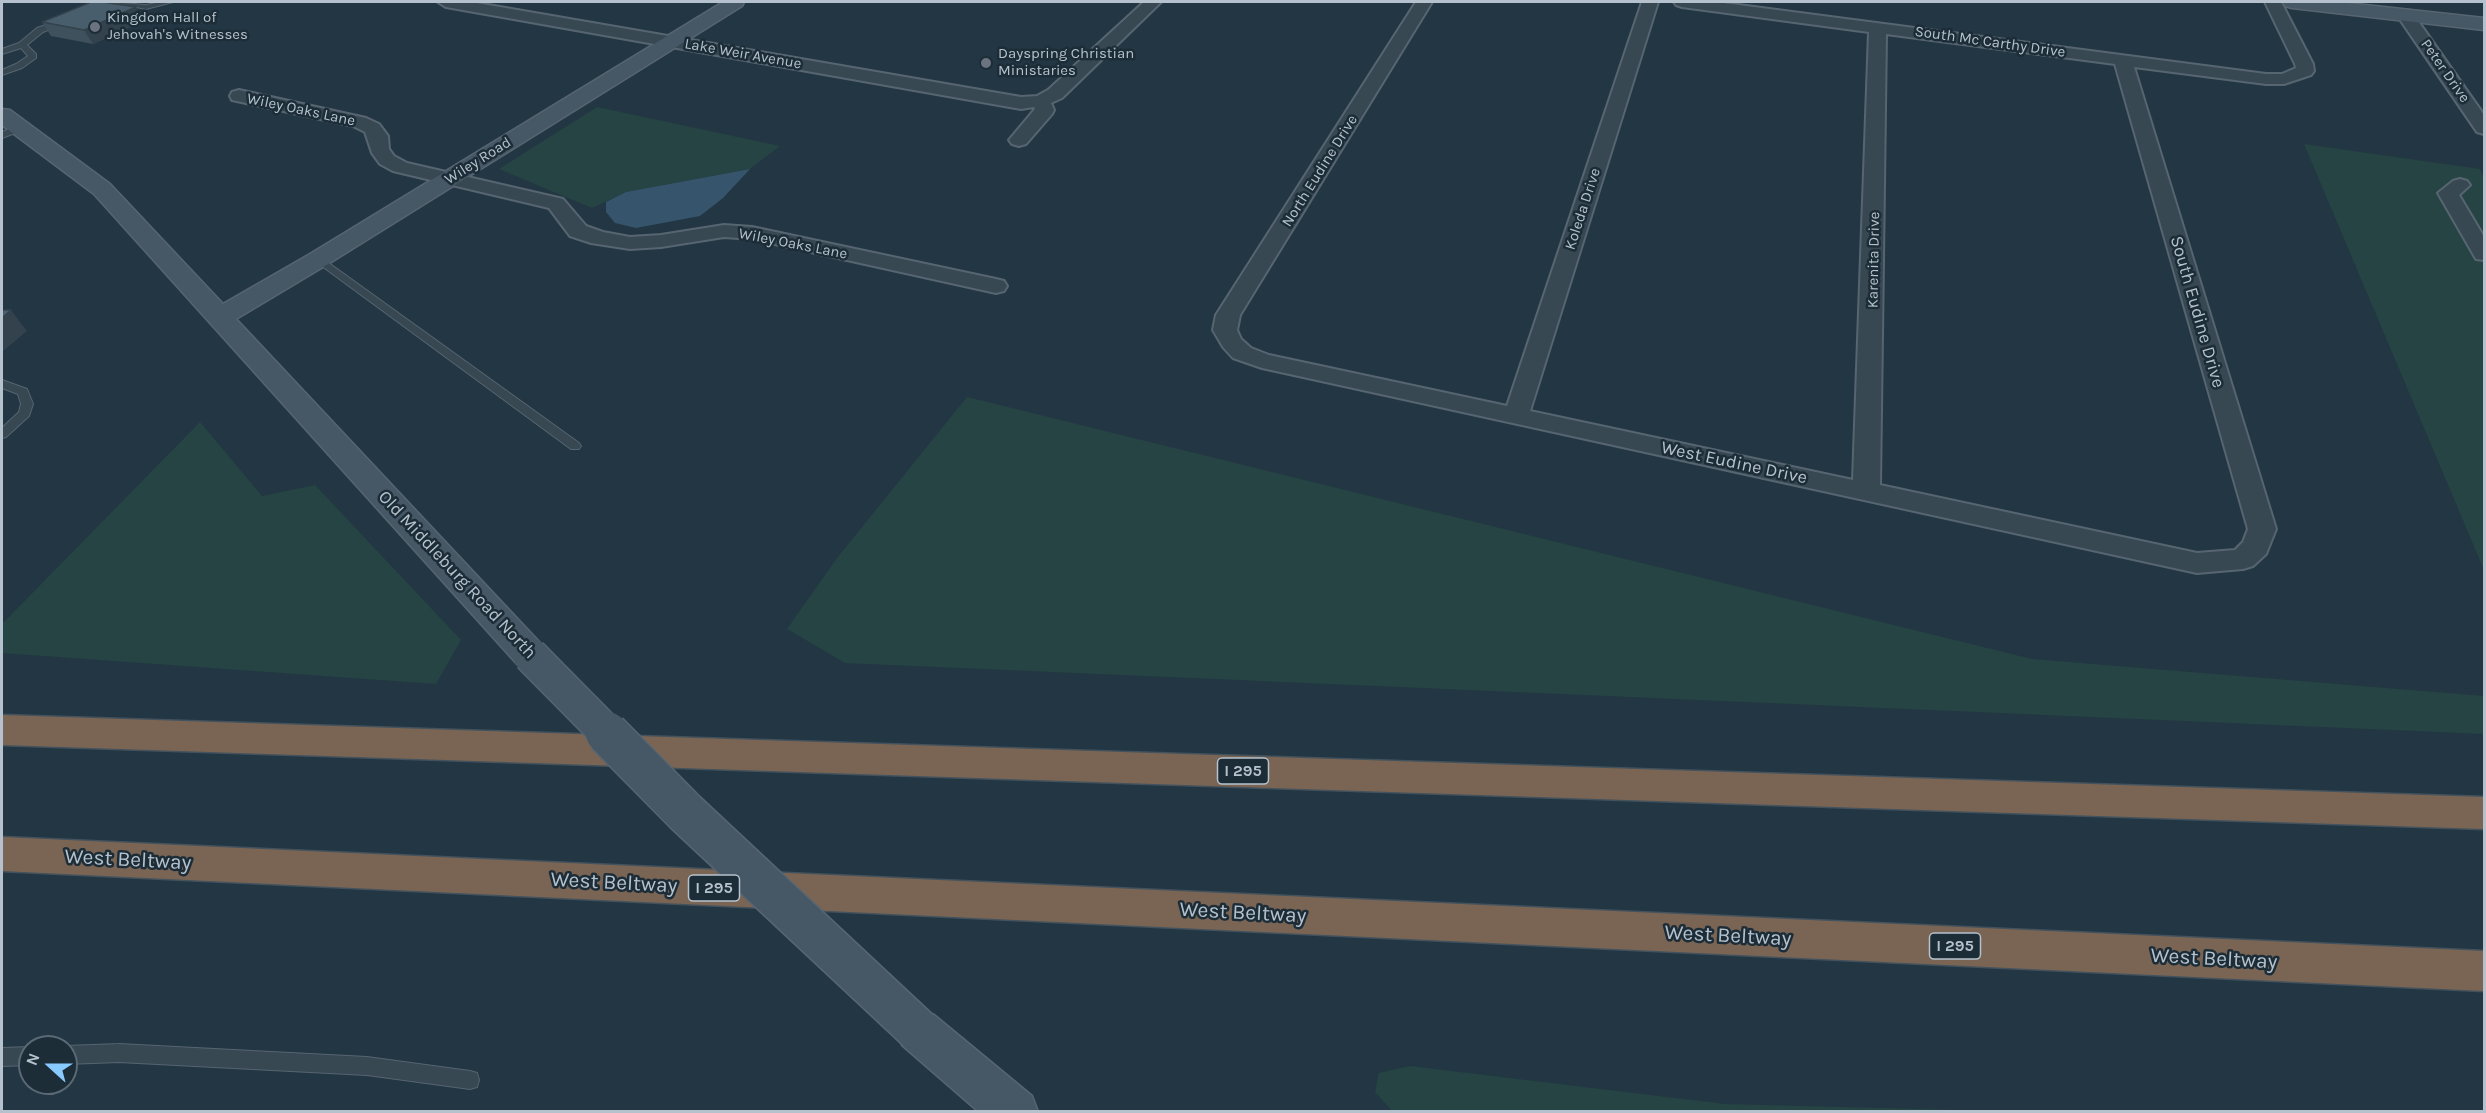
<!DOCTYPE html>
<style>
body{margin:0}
#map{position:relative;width:2486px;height:1113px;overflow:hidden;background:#233643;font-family:Karla,sans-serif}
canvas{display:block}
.frame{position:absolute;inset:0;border:3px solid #b5c2cd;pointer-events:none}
.north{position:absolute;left:18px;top:1035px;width:60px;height:60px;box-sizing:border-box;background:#1d2d38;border:2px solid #5a6974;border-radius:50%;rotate:291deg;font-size:16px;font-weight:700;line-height:24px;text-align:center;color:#b5c2cd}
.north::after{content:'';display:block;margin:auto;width:21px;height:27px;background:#88caff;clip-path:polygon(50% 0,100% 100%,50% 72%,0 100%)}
</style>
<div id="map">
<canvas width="2486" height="1113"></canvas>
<div class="frame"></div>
<div class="north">N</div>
</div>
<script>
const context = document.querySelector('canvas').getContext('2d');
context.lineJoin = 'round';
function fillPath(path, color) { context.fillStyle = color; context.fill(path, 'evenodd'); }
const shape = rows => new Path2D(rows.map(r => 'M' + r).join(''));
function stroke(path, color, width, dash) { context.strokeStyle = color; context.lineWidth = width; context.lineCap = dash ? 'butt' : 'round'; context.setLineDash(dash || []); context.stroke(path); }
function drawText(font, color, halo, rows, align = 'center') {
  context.font = font + ' Karla,sans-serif'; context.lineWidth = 5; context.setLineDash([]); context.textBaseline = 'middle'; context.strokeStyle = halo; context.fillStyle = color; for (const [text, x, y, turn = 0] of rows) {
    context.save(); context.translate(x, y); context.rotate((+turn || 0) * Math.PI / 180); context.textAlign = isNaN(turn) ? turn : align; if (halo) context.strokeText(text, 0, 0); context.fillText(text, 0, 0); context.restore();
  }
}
const green = shape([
 [597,107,780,146,750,169,626,192,592,208,499,169],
 [2304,144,2480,169,2484,178,2484,570],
 [967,397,2032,659,2484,696,2484,734,845,663,787,629,837,558],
 [200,422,262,496,315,485,461,640,436,684,2,653,2,624],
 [1410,1066,1725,1104,2001,1111,1392,1111,1375,1092,1379,1073]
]);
const water = shape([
 [750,169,723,198,700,216,636,228,615,223,606,212,606,202,626,192]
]);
const lane = shape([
 [111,2,146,5,161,2,173,2,146,9,111,2],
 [63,19,66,19,66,23,43,32,27,45,36,54,36,58,22,68,2,75,2,70,16,64,28,56,21,48,2,54,2,49,19,43,37,28,63,19],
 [20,125,25,128,23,130,2,138,2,132,20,125],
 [319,256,579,443,581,446,579,449,571,449,315,261,314,259,319,256],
 [2,380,27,389,33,404,29,416,6,437,2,438,2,428,19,412,21,404,18,394,2,388,2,380],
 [119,1044,367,1057,470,1071,477,1073,479,1080,477,1087,470,1089,367,1075,119,1062,66,1064,66,1047,64,1047,66,1046,119,1044],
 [30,1047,30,1065,2,1066,2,1048,30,1047]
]);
const street = shape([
 [438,2,471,2,1021,97,1037,96,1048,90,1144,2,1161,2,1062,98,1051,103,1054,110,1052,114,1026,144,1019,146,1012,144,1009,140,1035,109,1034,107,1021,109,446,7,438,2],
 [1416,2,1432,2,1240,315,1237,330,1241,339,1251,348,1269,355,1507,406,1642,2,1658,2,1530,411,1853,480,1869,32,1682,7,1676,5,1674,2,1716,2,2266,74,2282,74,2296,68,2295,64,2265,2,2281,2,2313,64,2314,71,2311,75,2284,84,2266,84,2134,67,2276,529,2266,554,2253,566,2243,569,2197,573,1262,368,1233,358,1223,347,1213,330,1216,315,1416,2],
 [1886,34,2115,64,2248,529,2243,542,2235,550,2197,553,1880,485,1886,34],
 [2405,10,2411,11,2484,115,2484,134,2477,132,2397,15,2405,10],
 [239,90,366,118,379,124,388,136,389,149,394,156,407,163,563,199,586,226,603,232,630,237,661,235,724,225,752,227,996,279,1004,281,1007,286,1004,291,996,293,752,239,724,237,661,247,630,249,591,243,570,236,549,208,393,171,380,164,372,153,365,132,353,126,232,100,230,96,232,92,239,90],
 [2460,179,2467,181,2470,185,2459,195,2484,237,2484,260,2476,259,2438,193,2453,181,2460,179]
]);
const secondary = shape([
 [723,2,744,2,742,6,328,264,236,319,543,646,548,655,543,664,530,668,517,664,94,194,2,125,2,109,10,110,110,184,223,304,310,254,723,2],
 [2283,2,2338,2,2484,18,2484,30,2292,8,2285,6,2283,2],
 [918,1009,934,1015,1032,1096,1038,1112,979,1112,902,1045,896,1030,902,1015,918,1009]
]);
const highway = shape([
 [2,715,2484,797,2484,829,2,745,2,715],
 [2,837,2484,951,2484,991,2,871,2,837]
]);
const secondaryBridgeFar1 = shape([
 [530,655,609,735]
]);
const secondaryBridge = shape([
 [607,733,686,813,918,1030]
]);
const wall = shape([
 [136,7,144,21,93,44,51,36,42,22]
]);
const shadedWall = shape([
 [136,7,144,21,93,44,84,30],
 [11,310,27,331,2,352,2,318]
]);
const building = shape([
 [91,2,103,2,136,7,84,30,42,22,91,2],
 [2,310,11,310,2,318,2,310]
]);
const markers = [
 [95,27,6,"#6b7280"],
 [986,63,6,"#6b7280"]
];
const farPoinames = [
 ["Kingdom Hall of",107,18],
 ["Jehovah's Witnesses",107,35],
 ["Dayspring Christian",998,54],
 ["Ministaries",998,71]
];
const farStreetnames = [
 ["South Mc Carthy Drive",1990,42,8],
 ["Lake Weir Avenue",743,54,10],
 ["Peter Drive",2445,71,55],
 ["Wiley Oaks Lane",301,110,12],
 ["Wiley Road",478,161,-32],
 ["North Eudine Drive",1320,171,-58],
 ["Koleda Drive",1583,209,-72],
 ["Wiley Oaks Lane",793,244,11],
 ["Karenita Drive",1874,260,-89]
];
const shields = [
 [1243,771,51],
 [714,888,51],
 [1955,946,51]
];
const shieldNames = [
 ["I 295",1243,771],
 ["I 295",714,888],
 ["I 295",1955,946]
];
const streetNames = [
 ["South Eudine Drive",2197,312,74],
 ["West Eudine Drive",1734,463,12],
 ["Old Middleburg Road North",457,575,47]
];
const nearStreetnames = [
 ["West Beltway",128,860,3],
 ["West Beltway",614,883,3],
 ["West Beltway",1243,913,3],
 ["West Beltway",1728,936,3],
 ["West Beltway",2214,959,3]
];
fillPath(green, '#254443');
fillPath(water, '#36556c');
stroke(lane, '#566570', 2);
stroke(street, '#566570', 4);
stroke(secondary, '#566570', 3);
stroke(highway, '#43525d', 3);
fillPath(lane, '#384853');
fillPath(street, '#384853');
fillPath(secondary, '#465766');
fillPath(highway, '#7a6554');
stroke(secondaryBridgeFar1, '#566570', 37, []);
stroke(secondaryBridge, '#566570', 45, []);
stroke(secondaryBridgeFar1, '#465766', 34);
stroke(secondaryBridge, '#465766', 42);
fillPath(wall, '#3f515d');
fillPath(shadedWall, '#33424c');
fillPath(building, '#495e6c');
stroke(building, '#33424c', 1.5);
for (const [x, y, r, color] of markers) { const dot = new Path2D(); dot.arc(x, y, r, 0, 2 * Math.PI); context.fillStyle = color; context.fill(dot); stroke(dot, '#1d2d38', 2); }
drawText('15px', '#b5c2cd', '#1d2d38', farPoinames, 'left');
drawText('15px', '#b5c2cd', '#1d2d38', farStreetnames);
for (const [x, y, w] of shields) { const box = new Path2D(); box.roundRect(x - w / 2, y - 13, w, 26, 4.5); context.fillStyle = '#1d2d38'; context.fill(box); stroke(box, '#b5c2cd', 1.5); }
drawText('bold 16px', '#b5c2cd', null, shieldNames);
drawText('18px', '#b5c2cd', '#1d2d38', streetNames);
drawText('21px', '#b5c2cd', '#1d2d38', nearStreetnames);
</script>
